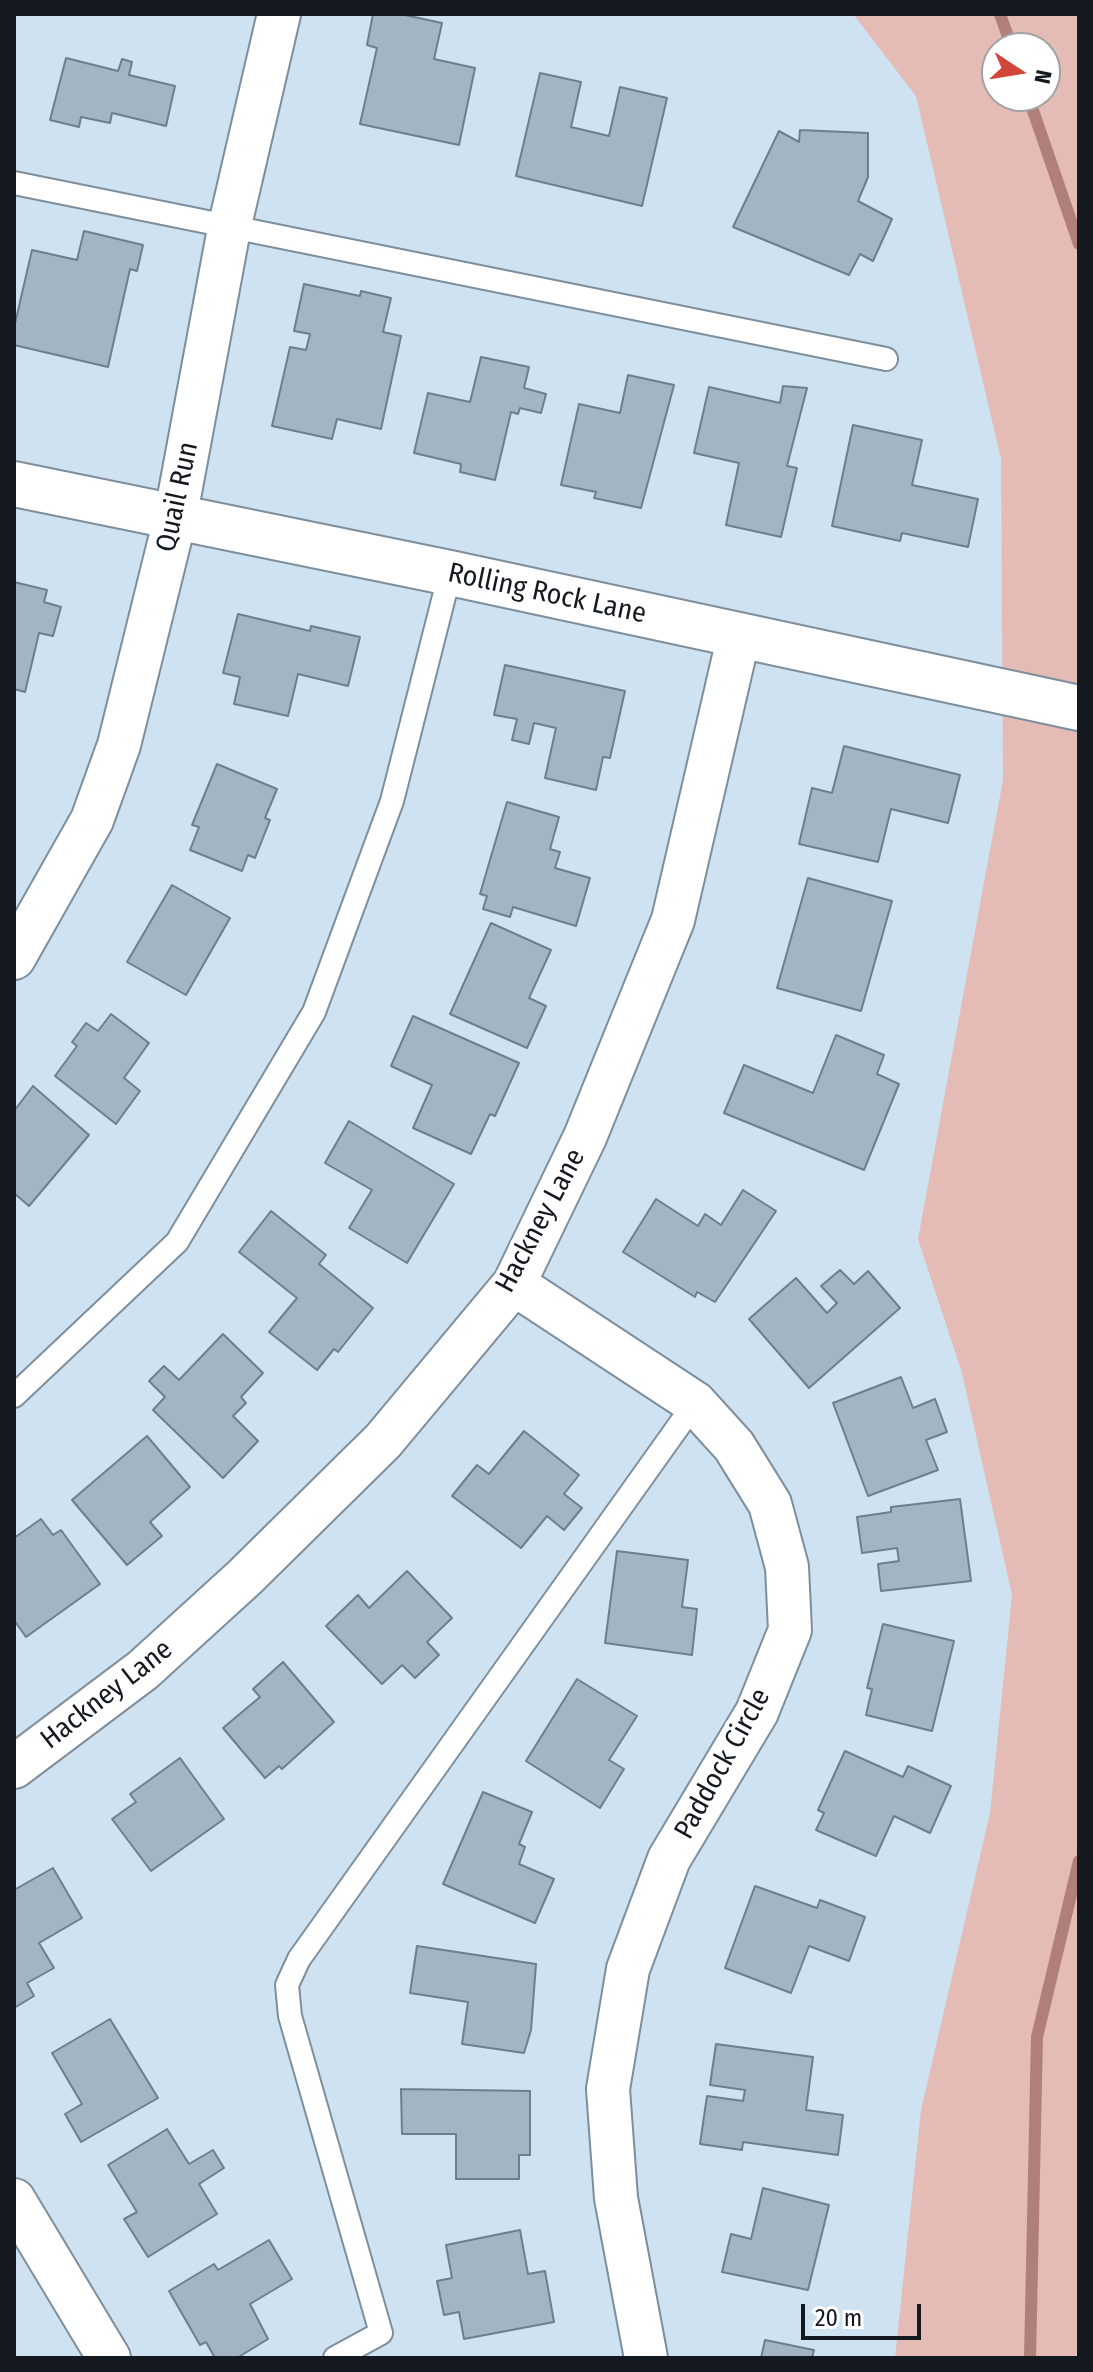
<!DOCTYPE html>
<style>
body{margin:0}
#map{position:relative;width:1093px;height:2372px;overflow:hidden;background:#cfe2f2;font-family:"Fira Sans Condensed",sans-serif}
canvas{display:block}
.frame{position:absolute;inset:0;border:16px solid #13191f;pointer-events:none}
.north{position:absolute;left:981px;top:32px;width:80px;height:80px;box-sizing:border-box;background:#fff;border:2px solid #a1a3a5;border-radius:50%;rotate:102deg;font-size:22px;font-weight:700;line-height:32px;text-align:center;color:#13191f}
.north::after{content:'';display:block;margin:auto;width:28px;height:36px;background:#d24539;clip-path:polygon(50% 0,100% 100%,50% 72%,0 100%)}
.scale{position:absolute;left:801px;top:2304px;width:120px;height:36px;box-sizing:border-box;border:4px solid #13191f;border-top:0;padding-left:10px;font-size:24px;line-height:28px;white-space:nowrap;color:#13191f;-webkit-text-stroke:6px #fff;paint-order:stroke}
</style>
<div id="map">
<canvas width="1093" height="2372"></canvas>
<div class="frame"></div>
<div class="north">N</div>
<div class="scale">20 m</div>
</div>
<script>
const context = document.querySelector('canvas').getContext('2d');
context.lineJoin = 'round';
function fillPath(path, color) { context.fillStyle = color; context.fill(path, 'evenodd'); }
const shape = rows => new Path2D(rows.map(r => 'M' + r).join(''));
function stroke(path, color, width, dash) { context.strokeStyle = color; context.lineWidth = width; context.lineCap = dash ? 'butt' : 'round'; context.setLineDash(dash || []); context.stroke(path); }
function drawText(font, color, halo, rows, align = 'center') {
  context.font = font + ' "Fira Sans Condensed",sans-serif'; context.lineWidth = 8; context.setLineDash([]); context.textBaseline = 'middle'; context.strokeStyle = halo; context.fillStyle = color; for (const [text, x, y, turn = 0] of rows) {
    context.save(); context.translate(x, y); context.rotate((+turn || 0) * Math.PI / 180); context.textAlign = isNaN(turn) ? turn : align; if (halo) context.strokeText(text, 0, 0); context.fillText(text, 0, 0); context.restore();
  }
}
const green = shape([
 [853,14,1079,14,1079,2358,895,2358,921,2110,990,1813,1012,1595,962,1373,918,1239,1003,780,1001,459,916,96],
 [997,48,1045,48,1045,96,997,96]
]);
const stream = shape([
 [1000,14,1012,48],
 [1028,96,1079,244],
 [1030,2358,1037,2037,1079,1861]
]);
const building = shape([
 [373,14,400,14,442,23,434,59,475,68,459,145,360,124,377,48,367,45,373,14],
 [66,58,118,71,122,59,132,62,129,75,175,86,166,126,112,113,110,123,81,117,79,127,50,120,66,58],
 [540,73,581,82,571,127,609,136,620,87,667,98,642,206,516,176,540,73],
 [800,130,868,133,868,177,858,201,892,219,873,261,860,254,849,275,733,227,779,131,799,142,800,130],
 [84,231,143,245,137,271,130,269,108,367,14,345,14,328,32,250,77,260,84,231],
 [304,284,360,296,361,291,391,298,383,332,401,336,381,429,337,419,332,439,272,426,290,347,306,350,310,334,294,331,304,284],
 [481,357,529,367,524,388,546,394,541,413,520,408,518,414,511,412,495,480,460,472,461,464,414,453,428,393,470,402,481,357],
 [628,375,674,385,641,508,594,498,596,492,561,485,579,404,620,413,628,375],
 [783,386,807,388,787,466,797,468,781,537,726,525,739,463,694,453,709,387,780,403,783,386],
 [853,425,922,440,912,485,978,499,968,547,902,533,900,541,832,526,853,425],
 [14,582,47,590,44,602,61,607,53,636,39,633,25,692,14,689,14,582],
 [238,614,310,631,311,626,360,637,348,686,298,674,288,716,234,704,240,677,223,673,238,614],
 [505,665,625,691,610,758,603,757,596,790,545,778,556,728,534,723,529,744,512,740,517,719,494,715,505,665],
 [844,746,960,775,948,823,891,809,878,862,799,844,812,788,832,793,844,746],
 [217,764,277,789,265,818,270,820,255,858,248,855,242,871,190,850,199,827,192,825,217,764],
 [507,802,559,817,550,849,560,852,555,868,590,878,576,926,513,907,510,917,483,909,487,896,480,894,507,802],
 [808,878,892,901,861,1011,777,988,808,878],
 [172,885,230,918,186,995,127,962,172,885],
 [491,923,551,950,529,998,546,1006,527,1048,450,1014,491,923],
 [111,1014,149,1043,124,1078,140,1091,116,1124,55,1076,77,1046,72,1042,86,1023,98,1031,111,1014],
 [413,1016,519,1063,495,1116,490,1114,471,1154,413,1128,432,1085,391,1066,413,1016],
 [836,1035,884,1055,877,1074,899,1084,864,1170,724,1113,744,1065,813,1093,836,1035],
 [33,1086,89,1135,29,1206,14,1193,14,1111,33,1086],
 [349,1121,454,1184,407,1263,349,1228,372,1190,325,1163,349,1121],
 [743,1190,776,1211,715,1302,697,1292,695,1297,623,1252,656,1199,698,1226,705,1214,721,1225,743,1190],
 [271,1211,326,1255,319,1264,373,1308,338,1352,334,1349,317,1370,269,1332,297,1298,239,1252,271,1211],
 [840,1270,854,1284,868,1271,900,1308,809,1388,749,1319,796,1278,827,1313,837,1303,821,1286,840,1270],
 [223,1334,263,1373,241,1397,246,1403,233,1416,258,1441,223,1478,153,1410,165,1397,149,1381,164,1366,179,1380,223,1334],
 [901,1377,913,1408,935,1399,947,1432,926,1440,938,1470,868,1496,833,1403,901,1377],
 [524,1431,579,1475,564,1494,582,1508,564,1530,547,1516,521,1548,452,1496,477,1465,489,1474,524,1431],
 [147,1436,190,1487,150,1522,162,1536,127,1565,72,1500,147,1436],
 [960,1499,971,1581,881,1591,878,1564,899,1561,897,1548,862,1553,857,1517,891,1512,891,1507,960,1499],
 [41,1519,53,1535,61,1530,100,1584,26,1637,14,1620,14,1538,41,1519],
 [617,1551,688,1560,682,1607,697,1609,692,1655,605,1643,617,1551],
 [407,1571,452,1618,427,1642,439,1655,415,1678,402,1665,382,1684,326,1626,358,1595,369,1608,407,1571],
 [883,1624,954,1641,932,1731,866,1715,872,1689,867,1688,883,1624],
 [283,1662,334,1722,282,1769,279,1766,265,1778,223,1728,260,1697,253,1689,283,1662],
 [577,1679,637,1716,609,1760,624,1769,600,1808,526,1761,577,1679],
 [845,1751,903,1777,908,1766,951,1786,930,1833,894,1816,876,1856,816,1830,824,1813,818,1810,845,1751],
 [180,1758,224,1819,151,1871,112,1819,136,1802,130,1794,180,1758],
 [483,1792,532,1812,519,1844,525,1847,519,1864,554,1879,535,1923,443,1884,483,1792],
 [53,1868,82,1918,39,1943,54,1968,27,1983,34,1996,14,2008,14,1890,53,1868],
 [755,1886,817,1908,820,1900,865,1917,849,1961,809,1946,791,1993,725,1968,755,1886],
 [417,1946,536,1964,531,2030,524,2053,462,2044,468,2002,410,1993,417,1946],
 [110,2019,158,2098,81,2142,65,2114,82,2104,52,2053,110,2019],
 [716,2044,813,2057,806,2110,843,2115,838,2155,743,2142,742,2150,700,2144,707,2096,743,2101,745,2090,710,2085,716,2044],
 [401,2089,530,2091,530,2155,519,2155,519,2179,456,2179,456,2134,402,2134,401,2089],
 [167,2129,189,2164,213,2150,224,2168,199,2184,217,2214,148,2257,124,2219,137,2212,108,2165,167,2129],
 [763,2188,829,2205,808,2290,722,2272,731,2234,751,2239,763,2188],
 [520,2230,528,2274,545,2271,554,2322,464,2339,459,2312,444,2315,437,2281,452,2278,446,2245,520,2230],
 [269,2240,292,2279,250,2304,268,2339,237,2358,215,2358,206,2342,200,2345,169,2291,214,2264,218,2270,269,2240],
 [765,2340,814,2350,812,2358,761,2358,765,2340]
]);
const service = shape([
 [14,183,886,359],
 [14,1396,177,1242,314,1012,392,801,450,573],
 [335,2358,381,2333,290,2016,287,1985,299,1959,695,1403]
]);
const minor = shape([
 [14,958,92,820,119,745,175,519,229,229,279,14],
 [514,1284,695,1403,734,1446,770,1504,787,1567,790,1630,757,1712,669,1859,628,1969,608,2089,616,2198,646,2358],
 [14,1767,143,1670,245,1577,383,1441,514,1284,585,1137,673,920,739,635],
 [14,2200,109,2358]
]);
const tertiary = shape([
 [14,484,450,573,1079,708]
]);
const streetNames = [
 ["Quail Run",178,497,-78],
 ["Rolling Rock Lane",547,594,12],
 ["Hackney Lane",541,1221,-62],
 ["Hackney Lane",107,1695,-38],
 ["Paddock Circle",723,1764,-61]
];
fillPath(green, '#e4bbb5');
stroke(stream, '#b07f77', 12);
fillPath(building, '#a3b5c4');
stroke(building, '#6d7e8c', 2);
stroke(service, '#7d8f9d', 26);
stroke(minor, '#7d8f9d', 46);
stroke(tertiary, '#7d8f9d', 48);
stroke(service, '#fff', 22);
stroke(minor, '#fff', 42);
stroke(tertiary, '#fff', 44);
drawText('28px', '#13191f', '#fff', streetNames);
</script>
